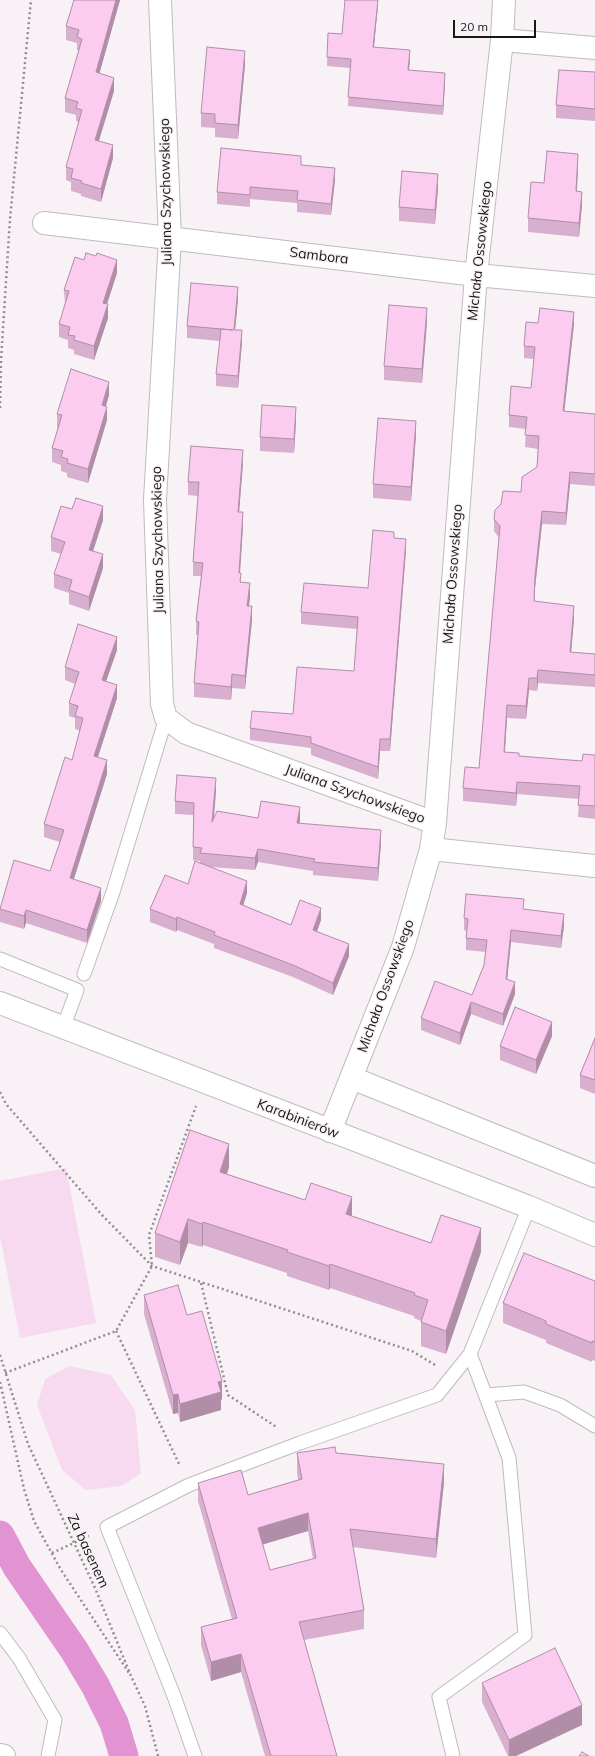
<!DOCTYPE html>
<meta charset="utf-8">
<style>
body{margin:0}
#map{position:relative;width:595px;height:1756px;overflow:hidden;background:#f8f2f6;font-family:Mulish,sans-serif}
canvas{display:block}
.scale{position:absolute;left:453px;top:20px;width:83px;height:18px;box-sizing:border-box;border:2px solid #191618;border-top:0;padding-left:5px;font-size:12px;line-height:14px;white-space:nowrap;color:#191618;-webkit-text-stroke:3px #f8f2f6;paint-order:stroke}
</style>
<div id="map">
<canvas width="595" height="1756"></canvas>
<div class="scale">20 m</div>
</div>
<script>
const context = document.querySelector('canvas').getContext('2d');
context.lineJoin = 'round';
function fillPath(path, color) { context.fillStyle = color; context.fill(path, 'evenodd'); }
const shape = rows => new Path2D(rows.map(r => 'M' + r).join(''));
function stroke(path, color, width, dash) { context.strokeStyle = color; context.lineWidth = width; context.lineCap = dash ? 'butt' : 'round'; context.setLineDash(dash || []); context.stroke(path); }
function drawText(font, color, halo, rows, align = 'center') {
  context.font = font + ' Mulish,sans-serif'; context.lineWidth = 3; context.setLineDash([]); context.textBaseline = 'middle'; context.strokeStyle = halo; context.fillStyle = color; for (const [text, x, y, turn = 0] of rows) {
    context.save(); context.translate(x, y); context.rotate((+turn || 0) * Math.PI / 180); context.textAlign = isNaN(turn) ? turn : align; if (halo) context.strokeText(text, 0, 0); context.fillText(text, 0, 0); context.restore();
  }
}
const green = shape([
 [66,1168,96,1323,20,1338,0,1236,0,1181],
 [70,1366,111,1375,135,1410,141,1473,122,1486,86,1490,62,1470,37,1405,45,1379]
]);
const canal = shape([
 [0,1535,17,1567,74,1650,95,1685,114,1723,124,1756]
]);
const path = shape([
 [0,408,1,360,10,219,31,0],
 [0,1092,6,1104,102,1215,152,1266,412,1351,435,1365],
 [201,1283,228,1395,278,1428],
 [116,1331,180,1466],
 [0,1355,28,1444,95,1588,131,1676,145,1706,158,1756],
 [5,1373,116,1331,152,1266,149,1235,196,1106],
 [0,1382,24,1489,34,1521,61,1570,129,1673],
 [52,1553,89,1536]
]);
const lane = shape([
 [0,959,77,990,63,1028],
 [84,974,113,892,166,718],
 [486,1395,524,1392,560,1405,595,1426],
 [0,1633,19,1658,55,1720,48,1756],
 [195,1756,174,1696,107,1527,189,1485,300,1443,437,1395,470,1354,529,1207],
 [453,1756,439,1697,525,1635,509,1458,470,1354]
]);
const street = shape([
 [160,0,170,238,155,500,162,704,166,718,186,733,435,823],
 [502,40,595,48],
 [44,223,476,275,595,286],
 [431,849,595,866],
 [352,1078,595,1176],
 [330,1131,403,947,431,849,435,823,476,275,502,40,504,0],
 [0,1755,4,1756]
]);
const secondary = shape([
 [0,1003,529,1207,595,1235]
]);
const wall = shape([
 [74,0,120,0,99,73,114,91,99,141,113,158,101,202,81,196,81,194,71,191,71,182,66,180,66,167,79,122,76,121,76,115,65,112,65,98,79,51,77,50,77,43,66,40,66,26],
 [378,0,374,47,410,59,409,70,445,82,443,115,348,106,350,68,327,66,328,33,342,34],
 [245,65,238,139,215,137,215,128,201,127,201,113],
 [595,72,595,121,556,118,556,105],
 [301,165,335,180,331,215,297,212,297,203,250,199,250,207,217,204,217,192],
 [578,168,577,191,582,205,579,237,528,232,528,218,544,183],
 [438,188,435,224,399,221,399,207],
 [117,273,107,304,108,318,94,360,74,354,74,350,68,348,68,340,59,337,59,324,65,304,64,290],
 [238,299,235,330,242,342,238,388,216,386,216,374,220,341,187,338,187,326],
 [427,322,422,383,384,380,384,366],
 [538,323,574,324,564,411,595,414,595,486,570,484,566,525,542,524,535,588,535,602,574,619,571,652,595,654,595,687,538,683,537,691,529,690,526,719,507,718,505,752,519,756,582,761,595,755,595,819,578,817,579,799,517,794,516,806,463,801,463,788,479,768,499,538,494,531,494,519,521,492,537,467,538,449,525,447,526,429,509,427,509,415,531,388,534,359,524,358,524,346],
 [109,395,106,406,107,420,88,483,67,477,67,473,61,471,61,465,52,462,52,448,58,428,57,428,57,414],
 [296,421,294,453,260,451,260,437],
 [416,435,411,501,373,498,373,484],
 [243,463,239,512,243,526,240,573,241,582,250,597,249,606,252,620,245,689,232,688,231,700,194,697,194,683,198,635,196,635,196,621,201,576,193,576,193,562,198,496,188,495,188,482],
 [103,520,93,551,103,568,89,611,69,604,69,593,54,588,54,574,61,554,51,551,51,537],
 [394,538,406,550,390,751,380,751,378,779,311,755,311,748,250,740,250,728,293,714,354,671,357,629,301,624,301,612,368,588],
 [117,650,106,681,117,698,98,757,107,774,74,879,101,901,87,943,26,923,24,929,0,922,0,908,50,871,60,842,44,837,44,824,72,760,80,731,75,729,75,718,69,716,69,703,75,684,65,680,65,667],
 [216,791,214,819,258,818,300,820,299,823,381,843,378,881,313,875,313,871,258,862,255,870,210,867,247,893,243,905,291,925,321,920,317,931,349,956,333,995,293,977,214,948,214,944,177,930,176,932,150,922,150,909,188,884,200,863,200,861,193,860,193,815,175,814,175,801],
 [524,909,564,926,561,948,511,942,507,979,515,994,503,1026,471,1014,460,1045,421,1030,421,1018,472,995,484,965,486,952,466,950,466,931,464,930,464,918],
 [552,1036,536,1074,500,1060,500,1046],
 [595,1038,595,1094,580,1088,580,1075],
 [229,1167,227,1174,431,1243,481,1252,446,1354,421,1346,421,1321,414,1318,414,1316,330,1288,329,1290,287,1276,287,1273,203,1245,202,1247,188,1243,180,1265,155,1257,155,1233],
 [595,1281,595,1361,592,1360,592,1362,546,1343,546,1340,503,1323,503,1303],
 [144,1295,187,1315,222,1399,221,1400,221,1410,180,1422,178,1413,173,1414,144,1314],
 [297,1453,336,1453,444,1482,436,1558,353,1547,364,1610,364,1629,304,1640,337,1756,265,1756,241,1672,211,1681,201,1645,201,1627,232,1619,198,1501,198,1483,248,1495,298,1480,297,1472],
 [308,1531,313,1559,270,1570,262,1544],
 [482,1683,582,1725,516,1756,508,1756,482,1702]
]);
const shadedWall = shape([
 [116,0,120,0,96,86,96,72],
 [378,0,378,6,373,56,373,47],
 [410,50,410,59,408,79,408,70],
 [245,51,245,65,238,139,238,125],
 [445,73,445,82,443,115,443,106],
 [114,78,114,91,95,153,95,140],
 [113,145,113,158,101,202,101,189],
 [578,154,578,168,576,205,576,191],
 [335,168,335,180,331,215,331,204],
 [438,174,438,188,435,224,435,210],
 [582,192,582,205,579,237,579,223],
 [117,260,117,273,103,316,103,303],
 [238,287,238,299,234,342,234,330],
 [108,304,108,318,94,360,94,346],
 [427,308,427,322,422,383,422,369],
 [574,312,574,324,563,423,563,411],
 [242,330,242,342,238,388,238,376],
 [109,382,109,395,102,419,102,405],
 [107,407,107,420,88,483,88,469],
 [296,407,296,421,294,453,294,439],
 [416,421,416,435,411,501,411,487],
 [243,450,243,463,238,526,238,512],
 [570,472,570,484,566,525,566,513],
 [103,506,103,520,89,564,89,550],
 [542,511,542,524,535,588,534,614,535,576],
 [243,512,243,526,239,587,239,573],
 [406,539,406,550,390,751,390,739],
 [103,554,103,568,89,611,89,597],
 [250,583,250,597,247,620,247,606],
 [252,606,252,620,245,689,245,676],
 [574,606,574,619,570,665,570,652],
 [117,637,117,650,102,693,102,680],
 [538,670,538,683,537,691,537,678],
 [232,674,232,688,231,700,231,687],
 [529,678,529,690,526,719,526,706],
 [117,685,117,698,94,769,94,756],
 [507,705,507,718,504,764,504,752],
 [380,739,380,751,378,779,378,767],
 [107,760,107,774,70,891,70,878],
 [216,778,216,791,212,835,212,822],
 [517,782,517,794,516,806,516,793],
 [300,807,300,820,297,836,297,823],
 [381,830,381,843,378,881,378,868],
 [258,849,258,862,255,870,255,858],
 [247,881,247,893,240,916,240,904],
 [101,888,101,901,87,943,87,930],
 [321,908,321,920,313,942,313,930],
 [26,910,26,923,24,929,24,916],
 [564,914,564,926,561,948,561,936],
 [177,917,177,930,176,932,176,919],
 [511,930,511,942,506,991,506,979],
 [349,944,349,956,333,995,333,983],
 [515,982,515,994,503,1026,503,1014],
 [471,1002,471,1014,460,1045,460,1033],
 [552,1022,552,1036,536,1074,536,1060],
 [229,1144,229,1167,220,1195,220,1172],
 [352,1197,352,1220,346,1214],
 [188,1219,188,1243,180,1265,180,1242],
 [203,1222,203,1245,202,1247,202,1224],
 [481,1228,481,1252,446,1354,446,1331],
 [330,1264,330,1288,329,1290,329,1266],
 [222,1381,222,1399,221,1400,221,1410,180,1422,180,1404,218,1382],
 [178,1394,178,1413,173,1414,173,1395],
 [444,1464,444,1482,436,1558,436,1539],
 [308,1513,308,1531,258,1546,258,1528],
 [241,1654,241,1672,211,1681,211,1662],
 [582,1705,582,1725,516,1756,509,1756,509,1740]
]);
const building = shape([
 [74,0,116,0,96,72,114,78,95,140,113,145,101,189,81,183,82,181,71,178,73,169,66,167,82,110,76,108,78,102,65,98,82,39,77,37,79,30,66,26,74,0],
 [345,0,378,0,373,47,410,50,408,70,445,73,443,106,348,97,351,59,327,57,328,33,342,34,345,0],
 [207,47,245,51,238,125,215,123,215,114,201,113,207,47],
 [559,70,595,72,595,109,556,105,559,70],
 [221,148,301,156,301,165,335,168,331,204,297,200,298,191,250,187,250,195,217,192,221,148],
 [547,151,578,154,576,191,582,192,579,223,528,218,531,182,544,183,547,151],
 [402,171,438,174,435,210,399,207,402,171],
 [86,253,96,256,97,253,117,260,103,303,108,304,94,346,74,340,75,336,68,335,70,327,59,324,69,291,64,290,75,257,84,260,86,253],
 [191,283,238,287,234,330,242,330,238,376,216,374,221,329,233,330,187,326,191,283],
 [389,305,427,308,422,369,384,366,389,305],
 [540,308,574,312,563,411,595,414,595,474,570,472,566,513,542,511,535,576,534,601,574,606,570,652,595,654,595,675,538,670,537,678,529,678,526,706,507,705,504,752,519,753,519,756,582,761,583,754,595,755,595,806,578,805,580,786,517,782,516,793,463,788,465,767,479,768,500,526,494,519,495,510,501,504,503,491,521,492,522,477,537,467,539,436,525,435,527,417,509,415,511,386,531,388,535,347,524,346,526,322,538,323,540,308],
 [71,369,109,382,102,405,107,407,88,469,67,463,68,459,61,457,63,451,52,448,62,415,57,414,71,369],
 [262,405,296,407,294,439,260,437,262,405],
 [378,418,416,421,411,487,373,484,378,418],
 [191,446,243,450,238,512,243,512,239,573,241,573,240,582,250,583,247,606,252,606,245,676,232,674,231,687,194,683,199,622,196,621,203,563,193,562,199,482,188,482,191,446],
 [76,498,103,506,89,550,103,554,89,597,69,590,72,580,54,574,65,542,51,537,61,506,72,509,76,498],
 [373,530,394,532,394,538,406,539,390,739,380,739,378,767,311,743,311,737,250,728,252,711,293,714,297,667,354,671,358,617,301,612,304,583,368,588,373,530],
 [78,624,117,637,102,680,117,685,94,756,107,760,70,878,101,888,87,930,26,910,24,916,0,909,14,860,50,871,64,830,44,824,65,757,72,760,83,718,75,716,78,706,69,703,79,672,65,667,78,624],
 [177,775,216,778,212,822,217,811,258,818,261,801,300,807,297,823,381,830,378,868,313,862,315,859,258,849,255,858,200,853,202,848,193,847,194,803,175,801,177,775],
 [195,861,247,881,240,904,291,925,300,900,321,908,313,930,349,944,333,983,293,965,214,935,215,932,177,917,176,919,150,909,165,875,188,884,195,861],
 [466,894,524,899,523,909,564,914,561,936,511,930,506,979,515,982,503,1014,471,1002,460,1033,421,1018,435,981,472,995,484,965,487,940,466,938,468,919,464,918,466,894],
 [515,1007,552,1022,536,1060,500,1046,515,1007],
 [595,1038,595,1080,580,1075,595,1038],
 [190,1130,229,1144,220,1172,305,1200,311,1183,352,1197,346,1214,431,1243,441,1215,481,1228,446,1331,421,1322,428,1300,414,1295,415,1293,330,1264,329,1266,287,1252,288,1250,203,1222,202,1224,188,1219,180,1242,155,1233,190,1130],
 [524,1253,595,1281,595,1342,592,1341,592,1343,546,1324,546,1321,503,1303,524,1253],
 [178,1285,187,1315,202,1311,222,1381,218,1382,221,1392,180,1404,178,1394,173,1395,144,1295,178,1285],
 [335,1447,336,1453,444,1464,436,1539,350,1529,364,1610,299,1622,337,1756,271,1756,241,1654,211,1662,201,1627,237,1618,198,1483,241,1470,248,1495,302,1479,297,1453,335,1447],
 [308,1513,316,1558,270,1570,258,1528,308,1513],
 [555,1648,582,1705,509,1740,482,1683,555,1648],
 [582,1752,589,1756,579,1756,582,1752]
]);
const streetNames = [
 ["Juliana Szychowskiego",166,192,-91],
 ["Michała Ossowskiego",480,251,-84],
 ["Sambora",319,256,7],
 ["Juliana Szychowskiego",158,540,-91],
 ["Michała Ossowskiego",453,574,-86],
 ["Juliana Szychowskiego",355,794,20],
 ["Michała Ossowskiego",386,986,-70],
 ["Karabinierów",298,1119,21],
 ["Za basenem",88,1551,65]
];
fillPath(green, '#f7d9f0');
stroke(canal, '#e194d1', 29);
stroke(lane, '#c0babf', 15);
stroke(street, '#c0babf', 24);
stroke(secondary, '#c0babf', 24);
stroke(path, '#928d90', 2.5, [2, 3]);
stroke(lane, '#fff', 13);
stroke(street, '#fff', 22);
stroke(secondary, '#fff', 22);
fillPath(wall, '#d8afce');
fillPath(shadedWall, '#b08ea8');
fillPath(building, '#fbcbf0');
stroke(building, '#b08ea8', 1);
drawText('14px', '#191618', '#f8f2f6', streetNames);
</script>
